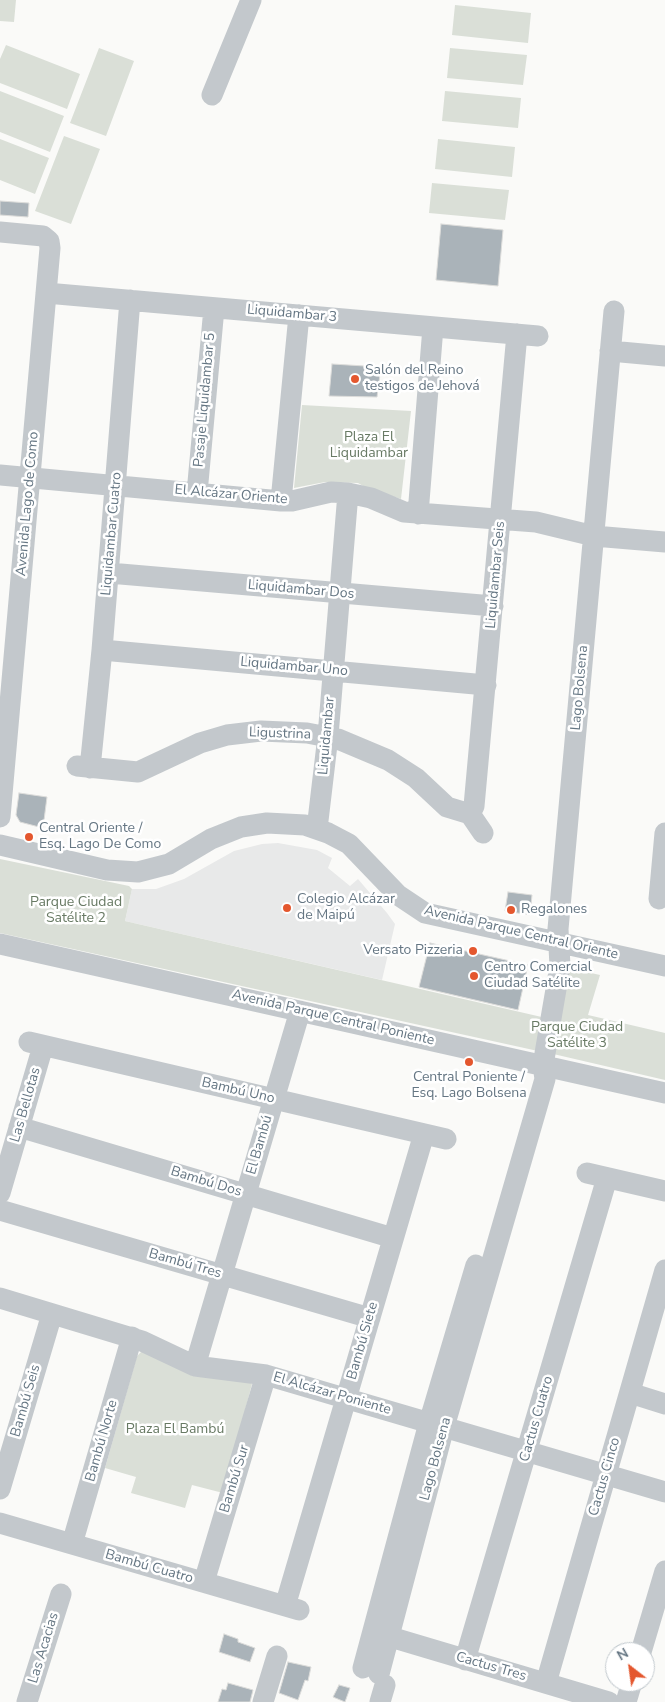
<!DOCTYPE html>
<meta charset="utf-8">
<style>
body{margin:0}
#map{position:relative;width:665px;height:1702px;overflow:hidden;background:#fafaf8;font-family:"Nunito Sans",sans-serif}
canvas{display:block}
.north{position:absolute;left:605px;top:1642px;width:50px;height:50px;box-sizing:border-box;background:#fff;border:1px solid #c1c8cd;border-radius:50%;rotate:330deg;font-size:14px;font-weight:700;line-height:20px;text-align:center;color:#657683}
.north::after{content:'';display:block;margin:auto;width:18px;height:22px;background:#e4572e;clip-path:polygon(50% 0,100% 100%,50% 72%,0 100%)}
</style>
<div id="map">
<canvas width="665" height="1702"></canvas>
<div class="north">N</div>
</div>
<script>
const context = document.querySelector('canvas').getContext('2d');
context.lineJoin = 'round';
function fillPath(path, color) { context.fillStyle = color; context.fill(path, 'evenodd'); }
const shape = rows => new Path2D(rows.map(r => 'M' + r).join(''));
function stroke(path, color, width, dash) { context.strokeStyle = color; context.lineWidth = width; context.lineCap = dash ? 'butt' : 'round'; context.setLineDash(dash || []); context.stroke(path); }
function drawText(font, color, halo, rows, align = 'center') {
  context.font = font + ' "Nunito Sans",sans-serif'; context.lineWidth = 5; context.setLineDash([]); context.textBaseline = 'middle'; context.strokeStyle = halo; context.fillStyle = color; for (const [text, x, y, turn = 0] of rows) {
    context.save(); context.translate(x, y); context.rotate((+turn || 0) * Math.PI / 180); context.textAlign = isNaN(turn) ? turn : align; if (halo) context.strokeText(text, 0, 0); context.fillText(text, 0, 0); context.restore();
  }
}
const built = shape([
 [278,843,317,850,332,858,328,868,350,886,358,879,387,913,395,924,382,980,125,921,132,889,156,889,184,879,234,851,262,844]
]);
const green = shape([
 [0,0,16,0,14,22,0,21],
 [455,5,531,13,528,43,452,35],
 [6,45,80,74,67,109,0,83,0,59],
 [99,48,134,61,106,136,70,123],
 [450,48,527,55,523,85,447,78],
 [0,91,64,116,50,152,0,132],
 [445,91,521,98,518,128,442,121],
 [64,136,100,149,71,224,35,211],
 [0,139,49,158,35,194,0,180],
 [438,139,515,147,512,177,435,169],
 [432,183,509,190,505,220,429,213],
 [302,405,411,411,401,499,368,489,358,483,325,482,294,488],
 [0,859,129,886,132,889,125,921,546,1018,538,1051,0,933],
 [564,967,600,975,588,1015,665,1033,665,1080,549,1053],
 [146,1351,193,1376,247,1381,252,1384,223,1493,192,1485,185,1508,131,1493,136,1477,105,1468,137,1356,141,1352]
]);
const building = shape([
 [0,201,29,203,28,217,0,215,0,201],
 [441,224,503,230,498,286,436,280,441,224],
 [332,364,381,367,377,397,329,396,332,364],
 [19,793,47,797,43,828,20,822,16,815,19,793],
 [508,892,532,895,530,915,505,911,508,892],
 [430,943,528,965,518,1010,419,987,430,943],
 [224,1634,238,1639,238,1642,255,1648,250,1662,219,1652,224,1634],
 [288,1662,311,1667,308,1681,305,1680,298,1700,279,1693,288,1662],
 [228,1683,253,1690,250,1702,218,1702,222,1689,226,1690,228,1683],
 [339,1685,350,1688,345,1702,333,1697,339,1685]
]);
const minor = shape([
 [212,95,251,0],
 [0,232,43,236,49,241,50,248,0,817],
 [46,293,538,336],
 [610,351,665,356],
 [0,475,281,501,292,501,331,492,348,493,371,498,404,512,536,522,594,536,665,542],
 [197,493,214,308],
 [281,501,299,315],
 [418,514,433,327],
 [109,573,493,606],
 [102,650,486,685],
 [77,766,138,772,200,743,227,735,261,731,307,733,338,739,388,760,416,778,447,807,470,814],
 [90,768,102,650,130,300],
 [470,814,474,806,517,334],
 [470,814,483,833],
 [317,829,328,736,348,493],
 [0,845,107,870,138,872,169,864,211,839,241,827,267,823,305,825,328,833,349,844,398,895,425,913,665,966],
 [659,899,665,833],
 [0,944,665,1093],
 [29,1042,446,1139],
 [19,1127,393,1238],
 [587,1173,665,1191],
 [0,1193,43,1046],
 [0,1210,370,1318],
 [0,1298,142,1341,195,1366,266,1375,665,1492],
 [195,1366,300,1011],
 [630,1393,665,1404],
 [0,1489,52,1314],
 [0,1523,299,1610],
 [72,1544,132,1337],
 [204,1582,266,1375],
 [285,1606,424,1134],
 [377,1633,609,1702],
 [641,1652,665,1571],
 [465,1660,607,1178],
 [363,1668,429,1423,476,1265],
 [379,1674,444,1427,545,1079,543,1065,560,966,558,929,614,311],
 [546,1683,665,1270],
 [27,1702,61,1594],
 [263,1702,277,1656],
 [380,1702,385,1685],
 [626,1702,632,1682]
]);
const markers = [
 [355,379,5,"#e4572e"],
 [29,837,5,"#e4572e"],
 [287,908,5,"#e4572e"],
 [511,910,5,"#e4572e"],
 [473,951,5,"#e4572e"],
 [474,976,5,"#e4572e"],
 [469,1062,5,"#e4572e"]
];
const streetNames = [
 ["Liquidambar 3",292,314,5],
 ["Pasaje Liquidambar 5",205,400,-85],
 ["El Alcázar Oriente",231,495,5],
 ["Avenida Lago de Como",28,504,-85],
 ["Liquidambar Cuatro",112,534,-85],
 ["Liquidambar Seis",496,575,-85],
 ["Liquidambar Dos",301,590,5],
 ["Liquidambar Uno",294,667,5],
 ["Lago Bolsena",580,688,-85],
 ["Ligustrina",280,734,2],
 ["Liquidambar",327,736,-85],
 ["Avenida Parque Central Oriente",521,933,13],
 ["Avenida Parque Central Poniente",333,1018,13],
 ["Bambú Uno",238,1091,13],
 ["Las Bellotas",26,1105,-74],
 ["El Bambú",260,1145,-74],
 ["Bambú Dos",206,1182,17],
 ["Bambú Tres",185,1264,16],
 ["Bambú Siete",363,1341,-74],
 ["El Alcázar Poniente",332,1394,16],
 ["Bambú Seis",26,1401,-74],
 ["Cactus Cuatro",537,1419,-74],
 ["Bambú Norte",102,1441,-74],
 ["Lago Bolsena",436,1459,-75],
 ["Cactus Cinco",605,1477,-74],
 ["Bambú Sur",235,1479,-73],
 ["Bambú Cuatro",149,1567,16],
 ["Las Acacias",44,1648,-73],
 ["Cactus Tres",491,1667,16]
];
const poiNames = [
 ["Salón del Reino",365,371],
 ["testigos de Jehová",365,387],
 ["Central Oriente /",39,829],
 ["Esq. Lago De Como",39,845],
 ["Colegio Alcázar",297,900],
 ["de Maipú",297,916],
 ["Regalones",521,910],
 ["Versato Pizzeria",463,951,"right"],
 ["Centro Comercial",484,968],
 ["Ciudad Satélite",484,984],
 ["Central Poniente /",469,1078,"center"],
 ["Esq. Lago Bolsena",469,1094,"center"]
];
const parkNames = [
 ["Plaza El",369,438],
 ["Liquidambar",369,454],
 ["Parque Ciudad",76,903],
 ["Satélite 2",76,919],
 ["Parque Ciudad",577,1028],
 ["Satélite 3",577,1044],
 ["Plaza El Bambú",175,1430]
];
fillPath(built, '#e8e9e9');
fillPath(green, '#dadfd7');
fillPath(building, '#aab3b9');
stroke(building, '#dcdcda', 1);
stroke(minor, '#c3c8cc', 21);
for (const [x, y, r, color] of markers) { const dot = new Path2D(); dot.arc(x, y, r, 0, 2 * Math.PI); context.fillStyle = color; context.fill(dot); stroke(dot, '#fff', 2); }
drawText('14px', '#657683', '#fff', streetNames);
drawText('14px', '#657683', '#fff', poiNames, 'left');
drawText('14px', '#687a64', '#fff', parkNames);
</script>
